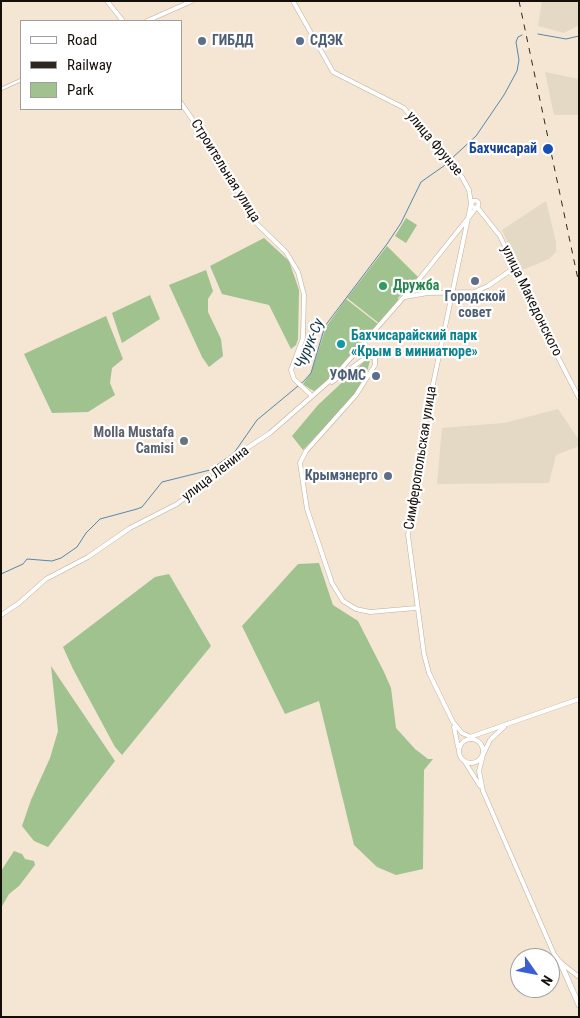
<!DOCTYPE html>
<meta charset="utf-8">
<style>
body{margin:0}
#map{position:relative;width:580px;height:1018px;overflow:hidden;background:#f5e5d3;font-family:"Roboto Condensed",sans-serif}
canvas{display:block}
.frame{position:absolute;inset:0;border:2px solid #150f09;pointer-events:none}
.legend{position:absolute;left:20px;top:20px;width:162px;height:90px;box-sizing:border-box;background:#fff;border:1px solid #a19f9d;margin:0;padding:6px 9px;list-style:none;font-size:15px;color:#150f09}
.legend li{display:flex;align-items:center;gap:10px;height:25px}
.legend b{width:25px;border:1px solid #a19f9d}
.north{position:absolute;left:510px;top:948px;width:50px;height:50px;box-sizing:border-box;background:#fff;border:1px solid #a19f9d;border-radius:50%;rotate:123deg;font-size:14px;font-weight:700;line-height:20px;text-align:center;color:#150f09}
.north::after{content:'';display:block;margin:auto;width:18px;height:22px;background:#3b5fd0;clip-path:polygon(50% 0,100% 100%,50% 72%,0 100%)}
</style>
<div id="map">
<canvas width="580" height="1018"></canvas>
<div class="frame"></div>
<ul class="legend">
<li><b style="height:6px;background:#fff"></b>Road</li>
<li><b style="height:6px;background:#2e271f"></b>Railway</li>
<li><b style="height:14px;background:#9fc28e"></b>Park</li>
</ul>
<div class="north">N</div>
</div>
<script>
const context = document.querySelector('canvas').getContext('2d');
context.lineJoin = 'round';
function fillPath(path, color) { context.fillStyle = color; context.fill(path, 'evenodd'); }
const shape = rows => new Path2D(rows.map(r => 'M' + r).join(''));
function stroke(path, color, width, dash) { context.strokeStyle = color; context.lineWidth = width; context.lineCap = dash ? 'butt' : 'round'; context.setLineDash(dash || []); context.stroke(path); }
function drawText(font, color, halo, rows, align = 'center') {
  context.font = font + ' "Roboto Condensed",sans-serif'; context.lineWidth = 4.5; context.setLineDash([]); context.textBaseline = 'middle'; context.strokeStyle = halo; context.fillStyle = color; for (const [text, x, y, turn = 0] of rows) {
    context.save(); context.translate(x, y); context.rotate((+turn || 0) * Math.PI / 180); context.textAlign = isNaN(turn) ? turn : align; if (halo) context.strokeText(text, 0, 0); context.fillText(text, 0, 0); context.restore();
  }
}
const industrial = shape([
 [542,1,579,1,579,25,564,33,538,26],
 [545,72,579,79,579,115,554,115],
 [546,201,556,242,556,252,549,259,520,271,502,230],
 [558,409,579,440,579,446,556,455,549,483,437,484,442,428,504,423]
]);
const green = shape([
 [406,218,417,225,406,243,395,236],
 [264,238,289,261,299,290,298,339,296,345,291,349,269,305,222,294,210,266],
 [387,246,418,277,398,298,398,301,380,324,347,298],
 [206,270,213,291,208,299,208,312,221,339,223,356,209,367,202,357,169,285],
 [150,295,160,319,122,343,112,313],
 [346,299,378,324,338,371,320,387,314,391,310,389,303,384,311,373,326,327],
 [106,316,123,359,112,368,110,383,115,395,88,412,52,413,24,354],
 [366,360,370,360,366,376,354,396,303,450,292,436,318,405],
 [319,563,333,605,358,621,384,672,391,688,396,728,415,749,428,759,433,759,424,770,423,869,396,875,377,867,354,845,319,701,285,714,242,626,298,564],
 [169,574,211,646,122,755,115,747,73,669,63,647,155,577],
 [51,666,115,761,48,847,34,841,22,826,31,800,50,758,58,731],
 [14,851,22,854,25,859,34,861,35,865,19,886,9,894,1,908,1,871]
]);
const stream = shape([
 [538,34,566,39,579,36],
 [450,160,476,136,504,95,517,71,519,60,516,42,518,37,522,35],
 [1,574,23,564,27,559,52,561,61,558,77,547,86,533,100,519,137,509,142,507,162,482,210,470,234,453,257,420,304,381,311,373,325,326,387,244,401,223,421,182,448,163]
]);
const minor = shape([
 [1,89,21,80]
]);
const major = shape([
 [107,1,123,21],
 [293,1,333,72,404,108,462,177,469,190,471,204,425,422,408,535,424,654,429,673,453,722,462,733,473,738],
 [147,21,192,1],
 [181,103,211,146,257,224,286,252,298,272,304,295,303,338,291,370,294,379,312,396],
 '471.5 204a3.5 3.5 0 1 1 7 0a3.5 3.5 0 1 1-7 0Z',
 [405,297,428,293,474,292,488,286,514,268],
 [332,382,368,356,375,358,375,365,356,395,306,451,300,463,307,509,332,583,343,601,356,609,370,612,416,608],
 [1,615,19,603,46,579,88,557,130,528,177,504,220,472,244,450,270,433,334,377,417,282,477,207,500,236,540,322,579,398],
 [454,727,458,747],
 [504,727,490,740,483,755,479,771,483,791,554,954,560,962,579,977],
 [470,737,579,699],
 '459 751a12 12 0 1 1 24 0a12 12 0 1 1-24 0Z',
 [465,762,480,786]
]);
const highway = shape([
 [560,962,579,1005]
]);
const rail = shape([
 [519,1,579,284]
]);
const markers = [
 [202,41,5,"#5c6f8a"],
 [300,41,5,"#5c6f8a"],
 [548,149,6,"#1a4fb4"],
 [475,281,5,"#5c6f8a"],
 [383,286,5,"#2e9e5b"],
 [341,344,5,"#0f9aa8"],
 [376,376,5,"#5c6f8a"],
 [184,441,5,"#6b7280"],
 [388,476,5,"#5c6f8a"]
];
const serviceNames = [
 ["ГИБДД",212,41],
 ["СДЭК",310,41],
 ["Городской",475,297,"center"],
 ["совет",475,313,"center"],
 ["УФМС",366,376,"right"],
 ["Крымэнерго",378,476,"right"]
];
const streetNames = [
 ["улица Фрунзе",434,144,50],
 ["Строительная улица",225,171,58],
 ["улица Македонского",531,301,64],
 ["Симферопольская улица",421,458,-81],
 ["улица Ленина",216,474,-38]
];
const transitNames = [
 ["Бахчисарай",537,149]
];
const leisureNames = [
 ["Дружба",393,286]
];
const cultureNames = [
 ["Бахчисарайский парк",351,336],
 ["«Крым в миниатюре»",351,352]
];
const worshipNames = [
 ["Molla Mustafa",174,433],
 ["Camisi",174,449]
];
const waterNames = [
 ["Чурук-Су",310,344,-67]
];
fillPath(industrial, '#e3d9c4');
fillPath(green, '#9fc28e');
stroke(stream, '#5388ad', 1);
stroke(minor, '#bdae9d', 4);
stroke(major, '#bdae9d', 5);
stroke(highway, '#bdae9d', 6);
stroke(minor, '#fff', 2.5);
stroke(major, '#fff', 4);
stroke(highway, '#fff', 5);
stroke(rail, '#2e271f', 1, [6, 6]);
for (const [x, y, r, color] of markers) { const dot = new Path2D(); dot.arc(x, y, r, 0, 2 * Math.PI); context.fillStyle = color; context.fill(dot); stroke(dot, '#fff', 2); }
drawText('bold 14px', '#4e5e75', '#fff', serviceNames, 'left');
drawText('14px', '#150f09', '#fff', streetNames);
drawText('bold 14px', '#164399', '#fff', transitNames, 'right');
drawText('bold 14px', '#27864d', '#fff', leisureNames, 'left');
drawText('bold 14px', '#0d838f', '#fff', cultureNames, 'left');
drawText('bold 14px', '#5b616d', '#fff', worshipNames, 'right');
drawText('italic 15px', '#17384f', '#fff', waterNames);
</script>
